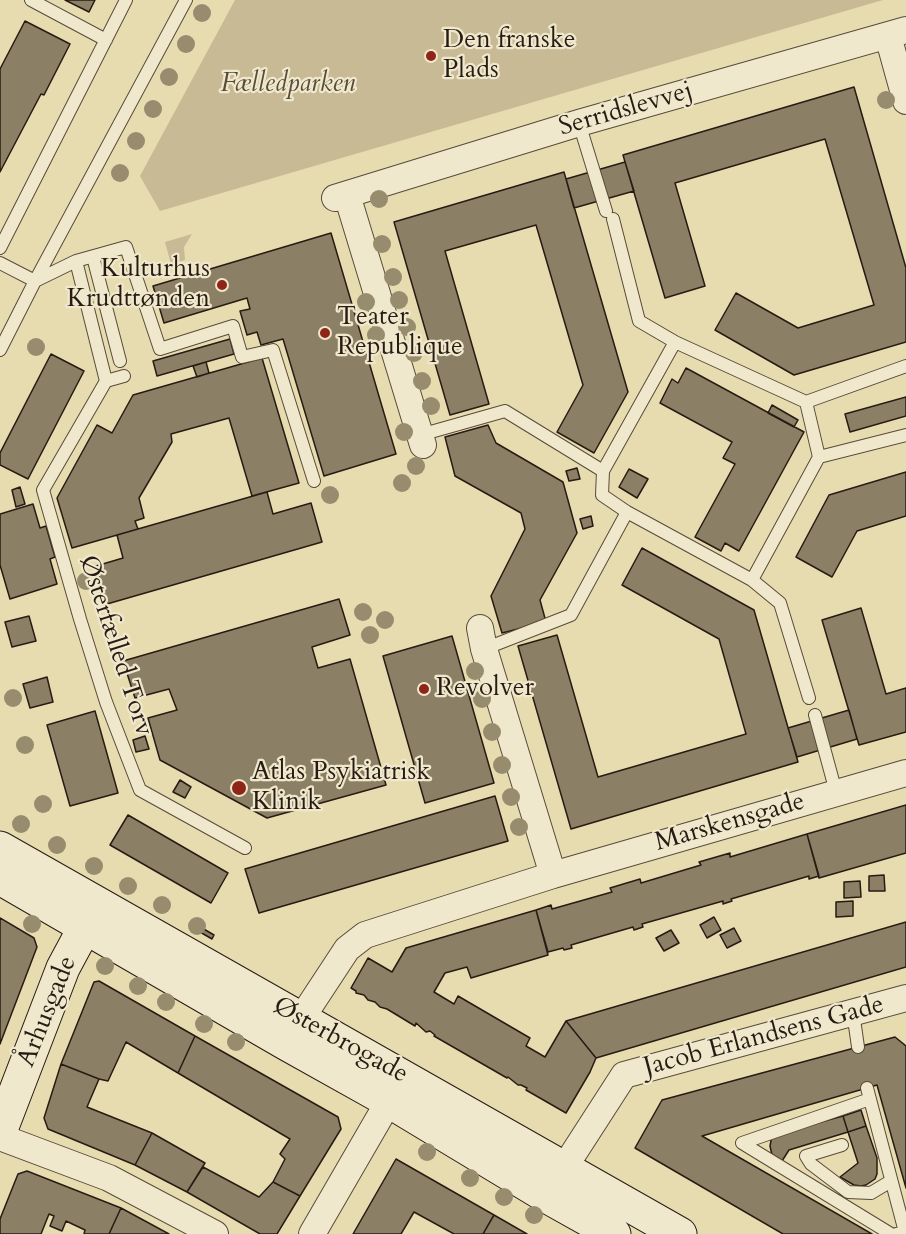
<!DOCTYPE html>
<meta charset="utf-8">
<style>
body{margin:0}
canvas{display:block;background:#e7dbb0}
</style>
<canvas width="906" height="1234"></canvas>
<script>
const context = document.querySelector('canvas').getContext('2d');
context.lineJoin = 'round';
function fillPath(path, color) { context.fillStyle = color; context.fill(path, 'evenodd'); }
const shape = rows => new Path2D(rows.map(r => 'M' + r).join(''));
function stroke(path, color, width, dash) { context.strokeStyle = color; context.lineWidth = width; context.lineCap = dash ? 'butt' : 'round'; context.setLineDash(dash || []); context.stroke(path); }
function drawText(font, color, halo, rows, align = 'center') {
  context.font = font + ' Cardo,serif'; context.lineWidth = 4.5; context.setLineDash([]); context.textBaseline = 'middle'; context.strokeStyle = halo; context.fillStyle = color; for (const [text, x, y, turn = 0] of rows) {
    context.save(); context.translate(x, y); context.rotate((+turn || 0) * Math.PI / 180); context.textAlign = isNaN(turn) ? turn : align; if (halo) context.strokeText(text, 0, 0); context.fillText(text, 0, 0); context.restore();
  }
}
const green = shape([
 [235,0,883,0,160,211,140,176],
 [192,234,184,247,185,260,171,264,165,242]
]);
const building = shape([
 [65,0,95,0,89,12,65,0],
 [25,21,70,44,44,95,41,94,0,172,0,69,25,21],
 [854,87,906,268,906,342,794,375,715,330,736,293,798,328,874,305,825,139,675,183,705,286,665,298,623,155,854,87],
 [625,162,634,191,574,208,566,179,625,162],
 [564,172,628,392,594,453,557,432,583,385,536,225,445,251,489,404,450,415,394,222,564,172],
 [331,233,396,454,324,476,283,339,261,345,257,332,247,335,240,311,250,309,247,298,164,323,153,286,331,233],
 [230,339,234,354,157,376,153,361,230,339],
 [51,354,84,371,28,479,0,465,0,453,51,354],
 [262,358,299,483,252,496,229,418,171,434,172,442,139,498,144,518,135,521,138,529,72,548,57,498,97,425,112,433,133,395,262,358],
 [206,362,209,373,197,377,193,366,206,362],
 [686,368,804,432,739,551,725,543,721,551,695,537,735,464,723,458,732,442,660,403,672,379,678,383,686,368],
 [906,397,906,416,850,432,845,414,906,397],
 [772,405,798,420,794,427,768,413,772,405],
 [488,425,496,443,563,482,577,533,540,600,546,622,502,633,491,596,525,529,521,513,455,476,445,437,488,425],
 [577,468,580,479,569,481,566,471,577,468],
 [629,469,648,479,637,498,619,487,629,469],
 [906,472,906,516,857,531,832,577,796,557,829,495,906,472],
 [20,487,25,504,16,507,12,490,20,487],
 [267,492,273,514,311,503,322,542,107,604,96,566,123,558,117,535,267,492],
 [33,504,40,528,46,526,55,557,50,559,57,584,10,599,0,565,0,514,33,504],
 [591,516,593,526,583,529,580,519,591,516],
 [642,548,754,610,798,762,571,829,518,646,557,635,598,777,746,734,719,639,622,585,642,548],
 [339,599,350,635,312,647,318,668,350,659,386,785,267,818,160,760,148,718,177,710,169,689,135,698,123,661,339,599],
 [861,608,886,694,906,688,906,732,859,745,822,620,861,608],
 [29,616,36,641,12,647,5,622,29,616],
 [452,636,494,783,425,803,383,656,452,636],
 [47,677,53,702,30,708,23,684,47,677],
 [849,710,857,739,797,757,788,728,849,710],
 [95,711,118,793,70,806,47,725,95,711],
 [145,736,149,749,136,752,133,740,145,736],
 [180,780,191,787,185,798,173,792,180,780],
 [495,796,508,841,259,913,245,869,495,796],
 [906,805,906,853,819,878,807,834,906,805],
 [128,815,228,873,211,903,110,845,128,815],
 [807,834,819,876,809,879,809,876,731,899,732,901,723,904,723,901,642,924,643,927,634,930,633,927,571,945,572,948,564,950,563,948,548,952,536,910,551,905,552,909,612,892,610,888,640,879,641,883,701,865,699,862,730,853,730,857,807,834],
 [884,875,885,891,869,891,869,876,884,875],
 [860,881,861,897,844,898,844,882,860,881],
 [853,901,853,916,836,917,836,902,853,901],
 [536,910,548,955,471,978,467,967,445,973,434,992,454,1004,458,996,530,1038,526,1046,545,1057,566,1021,596,1058,590,1072,566,1113,526,1090,527,1088,521,1085,518,1085,508,1077,507,1078,434,1036,435,1035,430,1031,426,1032,416,1023,415,1026,387,1009,380,1007,375,1002,368,1000,364,995,356,993,356,991,351,988,368,958,392,972,406,948,536,910],
 [714,917,721,930,707,938,700,925,714,917],
 [0,918,34,938,37,947,0,1044,0,918],
 [906,922,906,967,596,1058,566,1021,906,922],
 [202,928,214,935,212,939,200,932,202,928],
 [734,928,741,941,727,948,720,935,734,928],
 [671,930,679,943,664,951,656,938,671,930],
 [99,981,195,1036,178,1073,126,1042,108,1081,99,1079,61,1064,94,982,99,981],
 [195,1036,338,1117,341,1129,300,1196,273,1182,285,1159,280,1154,290,1139,178,1073,195,1036],
 [895,1037,906,1046,906,1188,877,1085,702,1136,872,1234,783,1234,635,1148,662,1100,895,1037],
 [61,1064,99,1079,87,1107,152,1133,135,1165,48,1129,44,1118,61,1064],
 [861,1110,866,1126,848,1132,843,1116,861,1110],
 [843,1116,848,1132,789,1150,782,1161,772,1155,770,1146,772,1135,843,1116],
 [866,1126,877,1158,877,1174,875,1179,866,1185,861,1186,854,1185,840,1177,858,1163,848,1132,866,1126],
 [152,1133,205,1163,187,1192,135,1165,152,1133],
 [396,1159,494,1215,483,1234,454,1234,414,1212,401,1234,353,1234,396,1159],
 [203,1167,259,1197,273,1182,300,1196,277,1234,260,1234,187,1192,203,1167],
 [27,1171,121,1208,109,1234,84,1234,85,1230,66,1221,62,1231,50,1226,54,1216,49,1214,41,1234,0,1234,0,1219,18,1174,27,1171],
 [121,1208,169,1234,109,1234,121,1208],
 [494,1215,527,1234,483,1234,494,1215]
]);
const lane = shape([
 [31,0,106,40],
 [579,123,606,211],
 [613,219,639,321,675,342],
 [0,248,126,0],
 [93,257,120,361],
 [76,261,106,381,43,490,80,619,106,702,140,790,245,848],
 [0,263,35,281,76,261,126,247,160,349,233,326,242,357,273,350,314,481],
 [0,350,35,281,186,0],
 [906,366,806,402,675,342,603,471,602,495,627,512,752,580,819,457,906,435],
 [106,381,124,376],
 [806,402,819,457],
 [420,435,505,411,603,471],
 [752,580,780,603,809,698],
 [484,649,571,615,627,512],
 [815,715,836,792],
 [853,1012,858,1047],
 [867,1088,905,1232,896,1234],
 [870,1099,742,1143,891,1234],
 [842,1145,806,1156,811,1164,848,1192,871,1193,891,1181]
]);
const street = shape([
 [888,36,906,101],
 [347,195,423,445],
 [335,198,579,123,906,30],
 [480,628,484,649,553,875],
 [301,1019,347,949,365,935,553,875,906,773],
 [0,1137,109,1178,215,1234],
 [564,1168,624,1075,906,998],
 [312,1234,389,1101]
]);
const secondary = shape([
 [0,848,680,1234],
 [0,878,287,1044,389,1101,548,1197,614,1234],
 [0,1132,63,968,85,927]
]);
const trees = [
 [202,13],
 [186,44],
 [169,77],
 [886,100],
 [153,109],
 [136,141],
 [120,173],
 [379,199],
 [382,244],
 [393,277],
 [399,300],
 [366,302],
 [407,327],
 [376,335],
 [36,347],
 [414,353],
 [422,381],
 [431,406],
 [404,432],
 [416,466],
 [402,483],
 [330,495],
 [86,581],
 [363,612],
 [385,620],
 [370,635],
 [475,671],
 [13,698],
 [482,699],
 [492,732],
 [25,745],
 [502,765],
 [511,797],
 [43,804],
 [21,824],
 [519,827],
 [57,845],
 [94,866],
 [128,886],
 [162,905],
 [32,924],
 [197,926],
 [105,966],
 [138,986],
 [166,1002],
 [204,1024],
 [236,1042],
 [427,1152],
 [470,1178],
 [504,1197],
 [534,1215]
];
const markers = [
 [431,56,6,"#8f2418"],
 [222,285,6,"#8f2418"],
 [325,333,6,"#8f2418"],
 [424,689,6,"#8f2418"],
 [239,788,8,"#8f2418"]
];
const poiNames = [
 ["Den franske",443,41],
 ["Plads",443,71],
 ["Kulturhus",210,270,"right"],
 ["Krudttønden",210,300,"right"],
 ["Teater",337,318],
 ["Republique",337,348],
 ["Revolver",436,689],
 ["Atlas Psykiatrisk",252,773],
 ["Klinik",252,803]
];
const parkNames = [
 ["Fælledparken",288,85]
];
const streetNames = [
 ["Serridslevvej",626,110,-16],
 ["Østerfælled Torv",115,646,72],
 ["Marskensgade",730,823,-16],
 ["Århusgade",48,1012,-68],
 ["Jacob Erlandsens Gade",764,1037,-15],
 ["Østerbrogade",340,1041,29]
];
fillPath(green, '#c7ba95');
fillPath(building, '#8b7f65');
stroke(building, '#281b13', 1.5);
stroke(lane, '#584b3a', 14);
stroke(street, '#584b3a', 28);
stroke(secondary, '#281b13', 35);
stroke(lane, '#efe8cc', 12);
stroke(street, '#efe8cc', 26);
stroke(secondary, '#efe8cc', 33);
context.fillStyle = '#988c6f';
for (const [x, y] of trees) { context.beginPath(); context.arc(x, y, 9, 0, 2 * Math.PI); context.fill(); }
for (const [x, y, r, color] of markers) { const dot = new Path2D(); dot.arc(x, y, r, 0, 2 * Math.PI); context.fillStyle = color; context.fill(dot); stroke(dot, '#efe8cc', 2); }
drawText('26px', '#281b13', '#efe8cc', poiNames, 'left');
drawText('italic 26px', '#584b3a', '#efe8cc', parkNames);
drawText('26px', '#281b13', '#efe8cc', streetNames);
</script>
